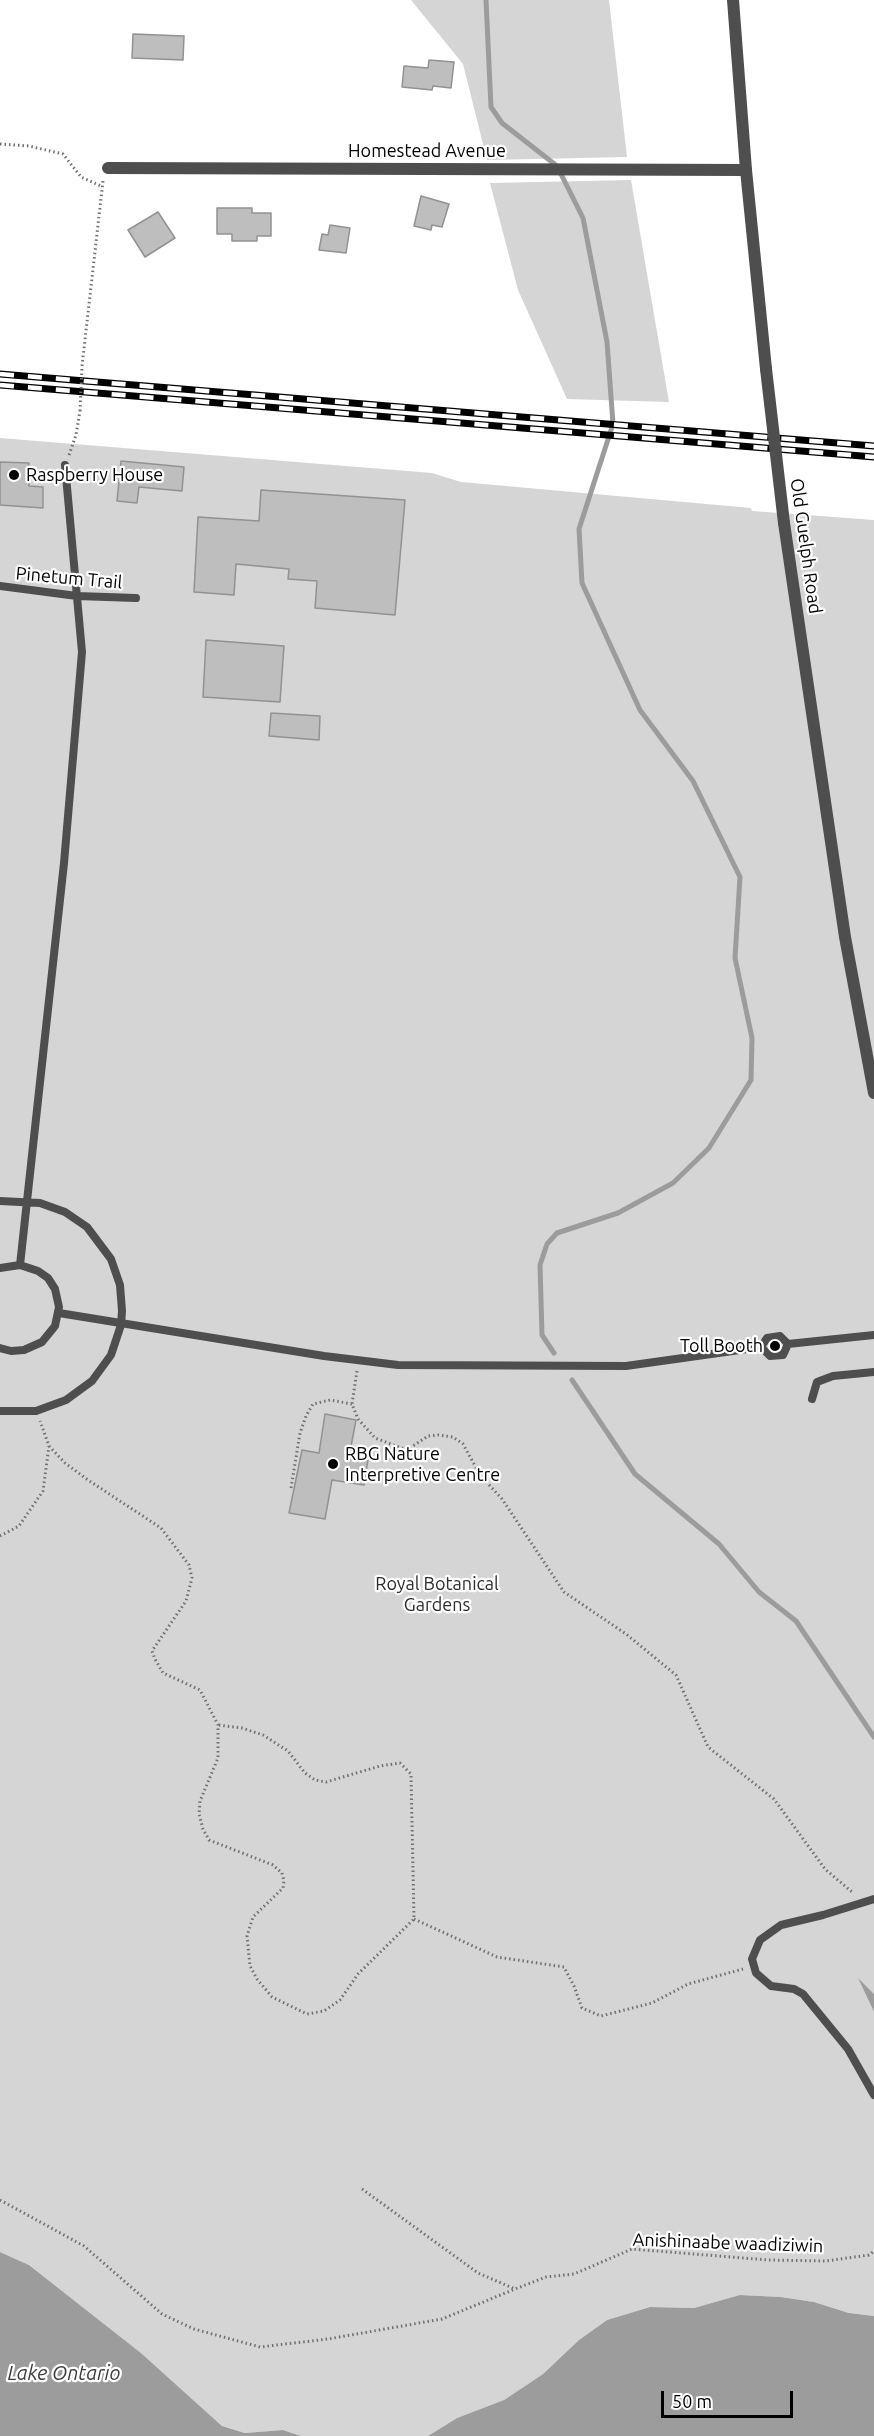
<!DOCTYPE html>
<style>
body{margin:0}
#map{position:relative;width:874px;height:2436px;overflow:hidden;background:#fff;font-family:Ubuntu,sans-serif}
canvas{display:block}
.scale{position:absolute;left:661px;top:2391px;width:132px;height:27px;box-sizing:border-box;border:3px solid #000;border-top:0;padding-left:8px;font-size:18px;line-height:21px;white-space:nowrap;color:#000;-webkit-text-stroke:4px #fff;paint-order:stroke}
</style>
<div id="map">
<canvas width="874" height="2436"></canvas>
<div class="scale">50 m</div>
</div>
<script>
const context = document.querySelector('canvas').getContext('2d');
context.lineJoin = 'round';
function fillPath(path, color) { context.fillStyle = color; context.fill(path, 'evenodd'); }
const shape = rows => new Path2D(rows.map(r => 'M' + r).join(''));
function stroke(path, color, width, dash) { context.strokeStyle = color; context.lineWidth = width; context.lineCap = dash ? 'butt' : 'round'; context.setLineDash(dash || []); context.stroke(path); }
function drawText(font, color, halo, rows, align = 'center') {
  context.font = font + ' Ubuntu,sans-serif'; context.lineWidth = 4.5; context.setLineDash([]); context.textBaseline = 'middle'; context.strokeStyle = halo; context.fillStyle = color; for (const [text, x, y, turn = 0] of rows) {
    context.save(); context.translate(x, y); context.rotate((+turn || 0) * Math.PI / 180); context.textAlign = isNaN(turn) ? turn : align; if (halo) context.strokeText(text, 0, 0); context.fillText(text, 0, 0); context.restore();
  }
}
const green = shape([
 [411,0,609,0,627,157,487,160,463,64],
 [631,180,669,402,567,399,518,290,490,183],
 [0,438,432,473,461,482,751,508,752,511,874,520,874,1994,859,1980,874,2012,874,2316,849,2313,814,2302,781,2297,741,2295,694,2308,650,2307,607,2320,579,2340,543,2374,504,2400,457,2418,428,2436,301,2436,283,2430,245,2433,222,2426,141,2353,29,2265,0,2252]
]);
const water = shape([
 [858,1978,874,1994,874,2012],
 [0,2252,29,2265,141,2353,222,2426,245,2433,283,2430,301,2436,0,2436],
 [740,2295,781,2297,814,2302,849,2313,874,2316,874,2436,428,2436,457,2418,504,2400,543,2374,579,2340,607,2320,650,2307,694,2308]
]);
const stream = shape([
 [486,0,491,107,502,123,557,166,583,218,607,342,613,424,579,529,582,583,640,710,693,781,740,877,735,958,752,1038,751,1080,709,1148,673,1183,618,1213,557,1233,547,1244,540,1265,542,1335,554,1353],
 [572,1380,635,1474,719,1544,759,1592,796,1621,874,1737]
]);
const building = shape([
 [133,34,184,36,183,60,132,58,133,34],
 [429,60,454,62,451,88,433,86,432,90,402,87,404,66,428,68,429,60],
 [421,196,449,204,442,227,432,225,431,230,414,226,421,196],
 [217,208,252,208,252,213,271,213,271,236,257,236,257,241,232,241,232,234,217,234,217,208],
 [158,212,175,238,145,257,128,230,158,212],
 [330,225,350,228,346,253,319,250,322,234,328,235,330,225],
 [121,461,184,467,182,491,139,487,137,503,117,501,121,461],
 [0,462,29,463,29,486,43,487,43,508,0,505,0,462],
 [261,490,405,500,395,615,315,608,317,581,288,579,289,569,236,564,234,595,194,592,198,517,259,521,261,490],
 [206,640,284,646,280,702,203,697,206,640],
 [271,713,320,716,319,740,269,736,271,713],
 [325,1414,356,1420,349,1457,368,1460,364,1485,332,1480,325,1519,289,1513,302,1450,319,1453,325,1414]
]);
const path = shape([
 [0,144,29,146,63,154,81,177,101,186],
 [82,366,103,181],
 [69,455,76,435,80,411],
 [357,1371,352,1404,358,1419,375,1438,407,1450,428,1436,438,1435,453,1437,463,1444,480,1475,502,1499,564,1592,626,1634,676,1675,708,1747,774,1799,825,1869,852,1892],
 [49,1446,65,1463,88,1480,161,1528,189,1565,192,1578,186,1601,152,1651,155,1659,163,1673,200,1690,218,1725,218,1758,200,1801,199,1814,203,1829,209,1840,273,1865,282,1873,284,1881,283,1888,253,1917,247,1936,250,1966,257,1979,272,1997,307,2014,324,2011,340,2000,358,1974,414,1919,411,1774,400,1763,380,1766,326,1782,315,1780,305,1773,288,1751,263,1735,242,1728,218,1725],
 [291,1488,300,1433,306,1416,313,1404,330,1400,352,1404],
 [0,1536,19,1526,43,1491,49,1446,40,1421],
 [414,1919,497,1957,564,1967,574,1986,582,2008,601,2016,652,2003,688,1984,743,1969],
 [362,2189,478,2273,515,2289,546,2277,574,2274,632,2249,768,2260,826,2261,869,2255,874,2251],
 [0,2200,84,2246,162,2314,194,2329,260,2347,328,2339,442,2319,515,2289]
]);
const service = shape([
 [0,586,77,596,136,598],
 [0,1201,40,1203,65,1212,87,1227,111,1259,120,1285,122,1311,121,1325,111,1355,92,1381,66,1400,36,1411,0,1411],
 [20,1265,64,863,82,652,65,465],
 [0,1268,20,1265,38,1271,48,1278,55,1289,59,1307,55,1326,42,1342,24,1350,11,1351,0,1348],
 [59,1313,324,1356,398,1365,626,1366,761,1347,767,1338,780,1336,788,1344,874,1335],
 [761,1347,770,1356,783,1355,788,1344],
 [812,1399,817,1382,833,1376,874,1372],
 [874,1899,823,1915,781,1925,760,1940,752,1959,756,1973,771,1986,794,1989,803,1994,848,2049,874,2095]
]);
const minor = shape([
 [108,168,746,170]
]);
const tertiary = shape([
 [733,0,746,170,766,369],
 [784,523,845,937,874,1093]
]);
const rail = shape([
 [0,374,874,446],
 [0,385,874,457]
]);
const pathBridge = shape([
 [80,411,82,366]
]);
const tertiaryBridge = shape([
 [766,369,784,523]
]);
const markers = [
 [14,475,6,"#000"],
 [775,1346,6,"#000"],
 [333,1464,6,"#000"]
];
const streetNames = [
 ["Homestead Avenue",427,151],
 ["Old Guelph Road",806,546,82],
 ["Pinetum Trail",69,578,5],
 ["Anishinaabe waadiziwin",728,2243,2]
];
const poiNames = [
 ["Raspberry House",26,475],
 ["Toll Booth",763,1346,"right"],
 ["RBG Nature",345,1454],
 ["Interpretive Centre",345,1475]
];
const parkNames = [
 ["Royal Botanical",437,1584],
 ["Gardens",437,1605]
];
const waterNames = [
 ["Lake Ontario",64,2373]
];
fillPath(green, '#d5d5d5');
fillPath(water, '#9c9c9c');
stroke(stream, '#9c9c9c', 5);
fillPath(building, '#bebebe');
stroke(building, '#929292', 1.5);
stroke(path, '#707070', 3, [1.5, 3]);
stroke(service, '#4e4e4e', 8);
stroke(minor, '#4e4e4e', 12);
stroke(tertiary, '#4e4e4e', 12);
stroke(rail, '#000', 7);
stroke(rail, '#fff', 4.5, [14]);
stroke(pathBridge, '#707070', 3, [1.5, 3]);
stroke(tertiaryBridge, '#4e4e4e', 12);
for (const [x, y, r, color] of markers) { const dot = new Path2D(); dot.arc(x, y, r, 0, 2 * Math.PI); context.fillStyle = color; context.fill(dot); stroke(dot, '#fff', 2); }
drawText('18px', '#000', '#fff', streetNames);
drawText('18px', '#000', '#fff', poiNames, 'left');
drawText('18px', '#2c2c2c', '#fff', parkNames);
drawText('italic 20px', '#3d3d3d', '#fff', waterNames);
</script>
